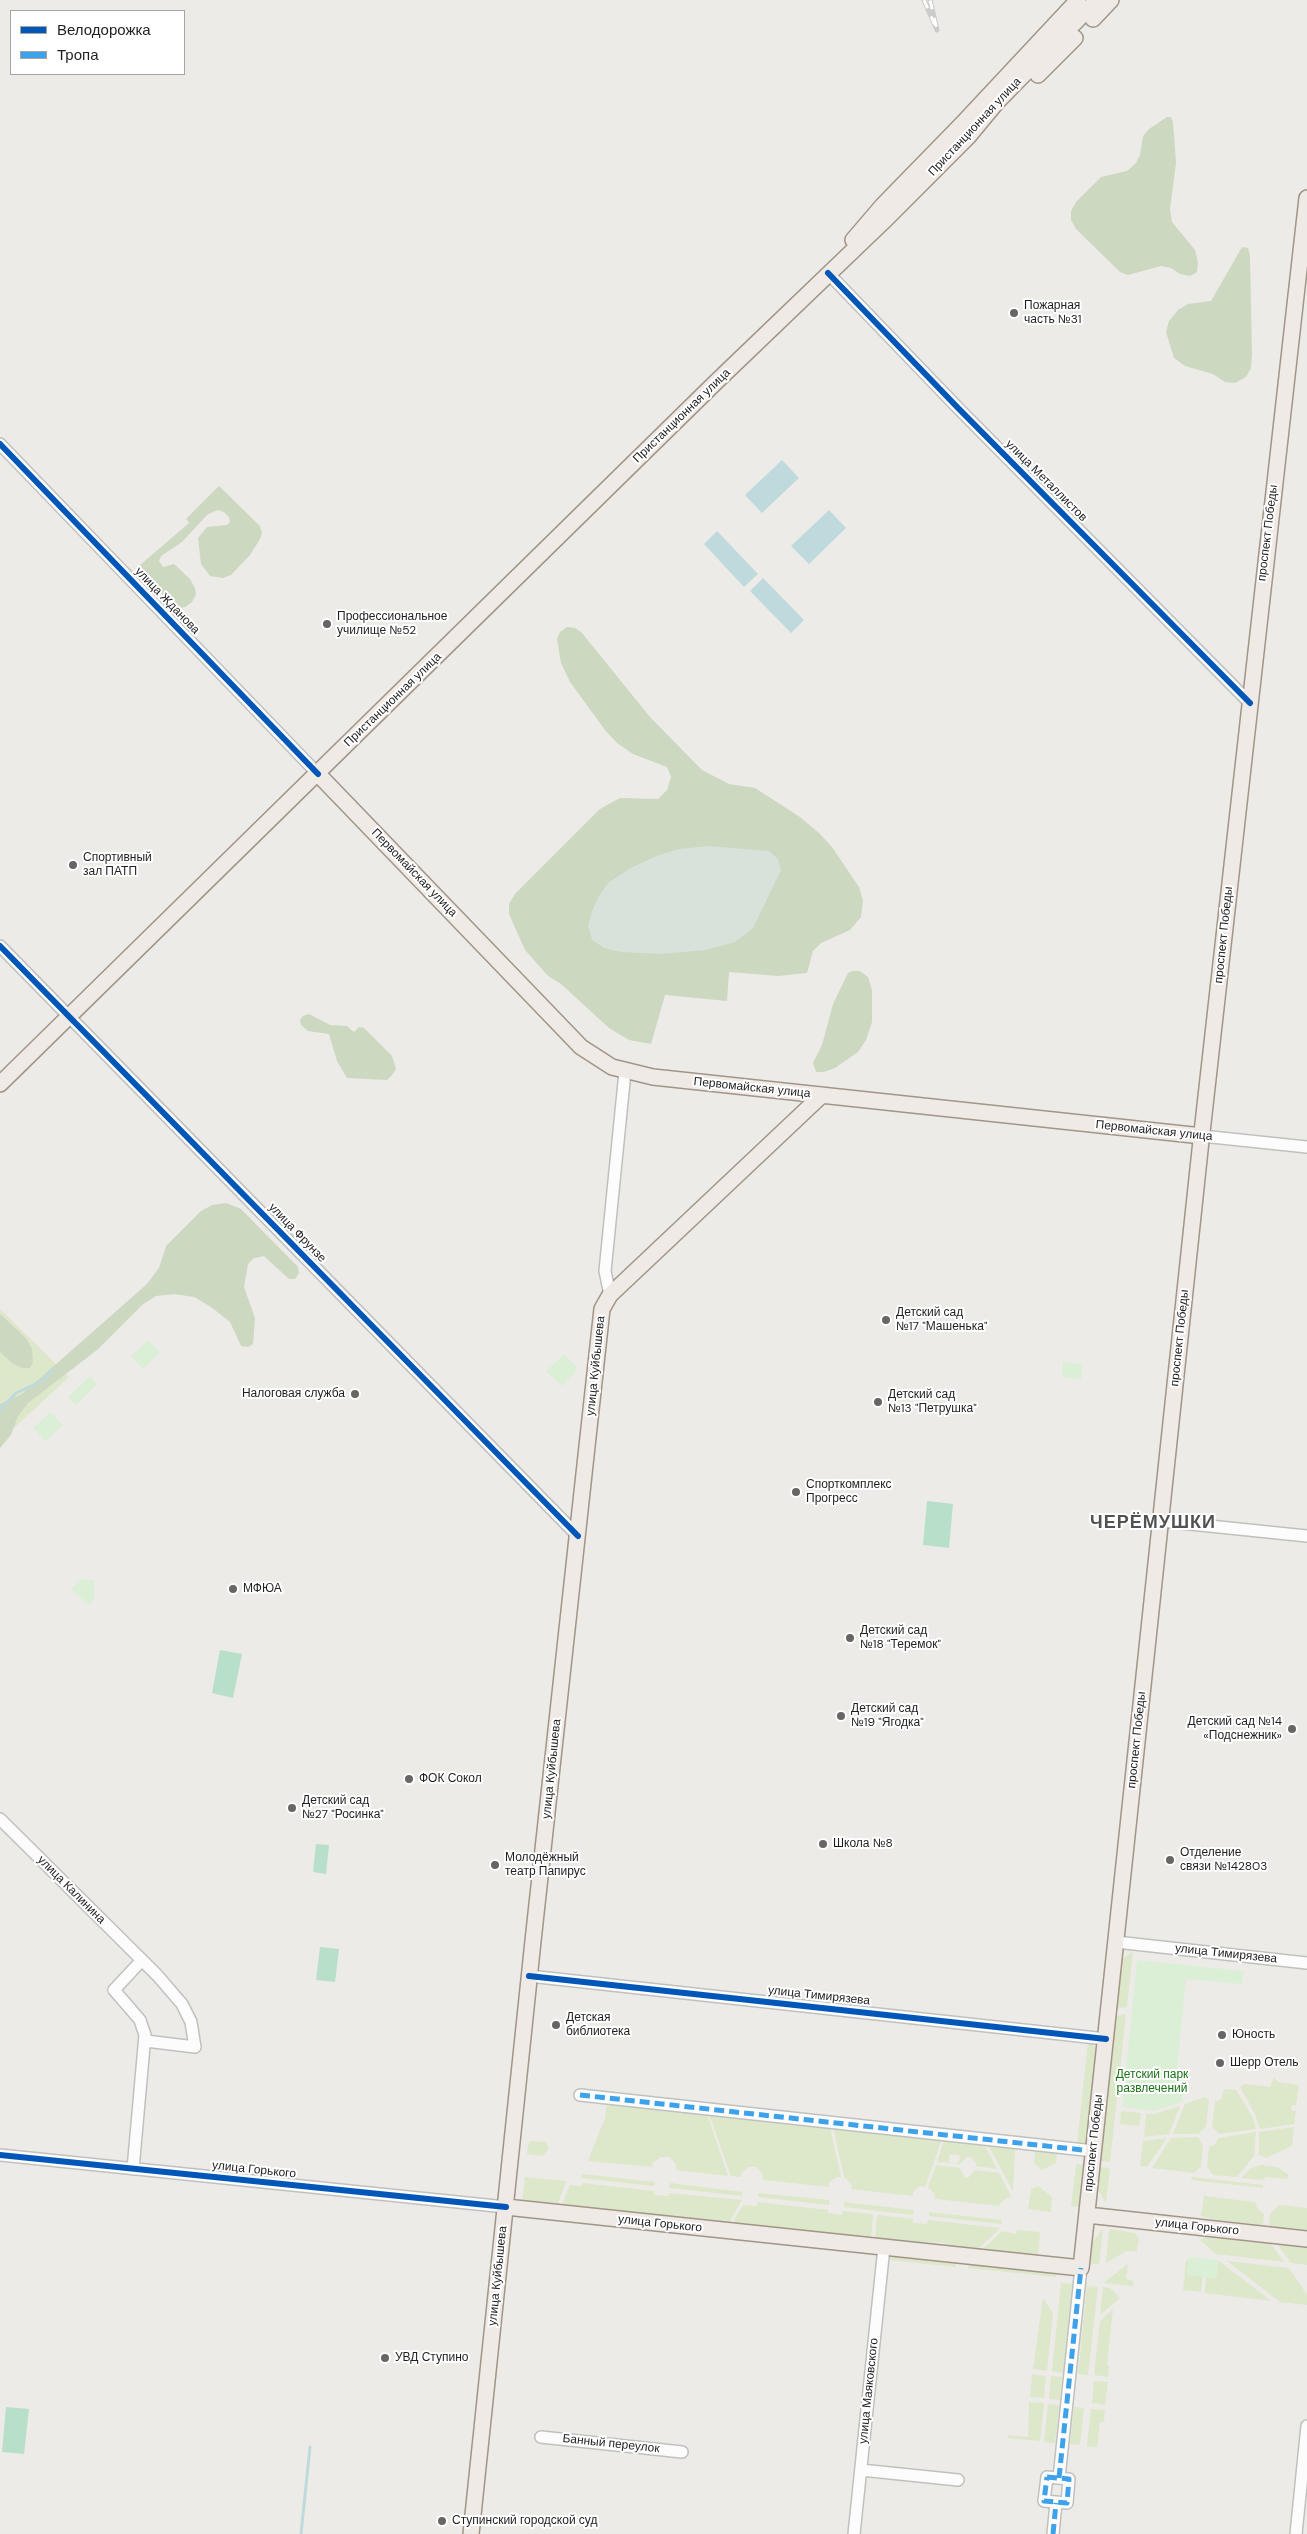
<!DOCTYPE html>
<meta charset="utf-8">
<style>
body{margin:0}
#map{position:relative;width:1307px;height:2534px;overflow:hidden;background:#edebe8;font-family:"DM Sans",sans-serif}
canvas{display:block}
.legend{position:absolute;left:10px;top:10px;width:175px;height:65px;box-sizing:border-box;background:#fff;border:1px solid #a5a5a5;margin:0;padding:6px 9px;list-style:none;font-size:15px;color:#1f1f1f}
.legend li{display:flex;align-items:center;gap:10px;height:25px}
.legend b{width:25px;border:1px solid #a5a5a5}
</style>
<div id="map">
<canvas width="1307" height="2534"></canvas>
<ul class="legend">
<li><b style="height:6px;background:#0057b8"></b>Велодорожка</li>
<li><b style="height:6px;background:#3da2ea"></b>Тропа</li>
</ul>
</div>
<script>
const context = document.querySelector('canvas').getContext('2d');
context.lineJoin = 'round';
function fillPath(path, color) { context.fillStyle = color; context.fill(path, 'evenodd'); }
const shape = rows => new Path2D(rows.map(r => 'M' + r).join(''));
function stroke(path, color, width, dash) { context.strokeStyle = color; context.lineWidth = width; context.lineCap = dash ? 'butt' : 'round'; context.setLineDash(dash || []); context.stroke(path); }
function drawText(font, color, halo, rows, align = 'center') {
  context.font = font + ' "DM Sans",sans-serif'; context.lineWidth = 4; context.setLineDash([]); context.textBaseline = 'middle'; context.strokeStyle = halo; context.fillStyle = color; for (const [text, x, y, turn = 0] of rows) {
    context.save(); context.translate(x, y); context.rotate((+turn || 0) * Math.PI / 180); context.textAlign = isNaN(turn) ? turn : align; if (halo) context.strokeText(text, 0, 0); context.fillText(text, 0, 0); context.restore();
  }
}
const grass = shape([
 [0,1309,69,1377,0,1441],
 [1133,1951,1127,2007,1116,2009,1121,1960],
 [1126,2014,1110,2162,1100,2161,1116,2016],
 [1088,2041,1094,2045,1097,2054,1088,2136,1085,2144,1082,2145,1077,2144],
 [1274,2077,1278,2082,1299,2085,1296,2105,1292,2105,1291,2110,1296,2111,1294,2124,1260,2129,1255,2114,1240,2087,1244,2084,1270,2087],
 [1224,2089,1236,2090,1252,2116,1256,2129,1219,2134,1212,2127,1215,2102,1221,2099],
 [1205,2097,1209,2101,1206,2127,1198,2134,1173,2134,1185,2104],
 [607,2103,707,2114,728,2176,676,2170,676,2165,670,2157,661,2157,653,2163,652,2167,588,2161,605,2118],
 [1180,2106,1169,2134,1144,2137,1146,2114,1154,2114],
 [1121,2111,1141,2113,1139,2126,1120,2124],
 [709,2114,830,2127,841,2177,837,2177,829,2182,829,2187,763,2180,763,2175,757,2167,749,2167,741,2173,741,2177,731,2176],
 [833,2127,942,2139,925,2187,920,2186,913,2192,913,2196,851,2189,852,2185,844,2177],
 [1294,2127,1292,2146,1266,2158,1259,2155,1259,2132],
 [1256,2132,1254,2156,1237,2177,1213,2175,1207,2167,1209,2147,1215,2144,1218,2138],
 [1198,2137,1203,2146,1201,2167,1194,2173,1152,2168,1171,2138],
 [1167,2138,1147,2167,1140,2166,1143,2141],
 [944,2140,984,2144,997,2169,976,2166,976,2163,971,2157,967,2157,960,2164,955,2164,959,2162,960,2155,950,2154,949,2161,953,2163,937,2162],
 [529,2141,546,2142,549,2148,543,2156,527,2154],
 [988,2145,1015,2148,1013,2191],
 [1035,2150,1057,2152,1056,2163,1042,2170,1034,2163],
 [1076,2164,1083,2165,1079,2207,1071,2206],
 [936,2165,960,2168,964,2177,968,2178,975,2170,999,2173,1011,2196,1001,2202,1000,2206,935,2199,935,2195,928,2187],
 [1261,2165,1277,2167,1288,2174,1288,2179,1265,2177,1264,2180,1241,2178,1251,2168],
 [1099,2167,1110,2168,1106,2203,1098,2190],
 [582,2174,655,2182,654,2186,581,2178],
 [525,2177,566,2181,557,2206,522,2202],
 [1192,2177,1263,2185,1263,2188,1191,2180],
 [582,2183,654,2191,654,2195,669,2196,669,2193,742,2200,728,2224,561,2206,570,2185,581,2186],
 [670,2183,743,2192,742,2196,669,2188],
 [1038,2186,1052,2197,1051,2212,1028,2209,1031,2189],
 [758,2193,829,2200,829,2205,758,2197],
 [1204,2196,1255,2202,1258,2209,1264,2214,1263,2225,1217,2220,1201,2216],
 [757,2202,828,2210,828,2213,842,2215,843,2211,873,2214,871,2239,732,2224,743,2205,757,2206],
 [844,2202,914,2210,913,2215,844,2207],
 [1279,2205,1307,2208,1307,2231,1269,2226,1270,2214],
 [929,2212,1002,2220,1002,2224,929,2216],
 [877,2215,913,2219,913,2223,927,2224,928,2220,1000,2228,976,2251,959,2249,944,2243,875,2240],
 [1103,2228,1099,2264,1090,2264,1092,2243],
 [1109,2229,1135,2233,1139,2239,1137,2251,1126,2251,1106,2263],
 [1017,2230,1040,2232,1038,2257,981,2251,1002,2231,1016,2234],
 [1205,2237,1271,2244,1284,2262,1216,2254,1200,2240],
 [1278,2245,1307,2248,1307,2265,1291,2263],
 [893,2255,956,2261,956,2267,889,2260],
 [1186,2260,1189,2260,1187,2275,1203,2276,1201,2292,1183,2290],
 [1218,2260,1271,2301,1205,2293,1206,2277,1216,2278],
 [1227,2261,1289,2268,1307,2295,1307,2305,1280,2302],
 [969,2262,1057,2271,1056,2277,968,2268],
 [1128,2264,1126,2278,1134,2282,1133,2286,1103,2283],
 [1061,2283,1072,2284,1063,2373,1052,2371],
 [1087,2286,1098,2287,1088,2375,1078,2374],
 [1103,2287,1110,2288,1120,2298,1100,2315],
 [1043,2298,1053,2313,1047,2371,1033,2369],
 [1113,2309,1107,2365,1109,2365,1108,2377,1094,2375,1100,2321],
 [1032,2374,1046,2376,1044,2398,1030,2397],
 [1051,2376,1062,2377,1060,2400,1049,2399],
 [1094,2381,1108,2382,1105,2405,1092,2403],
 [1029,2402,1044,2403,1040,2441,1008,2438,1008,2435,1028,2437],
 [1048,2404,1059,2405,1055,2443,1044,2442],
 [1074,2407,1084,2408,1080,2445,1070,2444],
 [1091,2409,1105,2410,1104,2422,1100,2422,1097,2447,1087,2446]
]);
const forest = shape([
 [1167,117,1171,117,1173,122,1176,163,1170,209,1172,222,1195,250,1198,262,1197,272,1190,276,1180,274,1171,268,1161,266,1128,275,1120,272,1076,229,1071,220,1071,211,1076,202,1101,177,1127,171,1136,163,1140,155,1143,136,1149,129],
 [1242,247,1248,248,1250,256,1252,354,1251,368,1246,377,1235,383,1225,382,1213,374,1185,366,1174,358,1166,332,1169,321,1178,310,1188,304,1211,301],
 [219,486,260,526,262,533,260,539,250,555,231,575,223,578,210,576,201,564,198,538,207,527,227,525,230,522,229,517,224,512,218,510,208,514,182,542,161,556,159,561,163,567,174,564,190,579,195,588,196,594,192,602,185,607,176,609,142,573,140,565,189,523,186,519],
 [567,627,575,628,582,633,650,717,702,770,729,784,755,788,800,817,819,833,832,847,859,887,863,901,861,917,850,930,821,943,813,951,807,973,778,976,729,972,727,1001,665,995,651,1044,629,1040,609,1028,561,984,548,976,525,950,509,914,509,904,515,894,600,809,620,798,658,799,667,790,671,777,667,767,633,754,617,743,605,730,570,682,561,663,557,639,560,632],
 [853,971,860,971,868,977,872,990,872,1022,866,1040,858,1052,835,1068,824,1072,816,1072,813,1063,822,1045,833,1004,848,973],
 [309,1014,330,1025,347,1026,354,1032,359,1027,364,1028,392,1056,396,1069,392,1075,387,1080,347,1078,337,1061,329,1034,308,1031,301,1025,300,1020,303,1016],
 [226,1203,241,1209,298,1267,299,1273,295,1279,289,1279,264,1256,254,1258,248,1264,244,1287,255,1318,253,1344,248,1347,241,1346,230,1322,211,1307,194,1297,174,1294,156,1296,142,1305,97,1350,28,1403,18,1416,11,1435,0,1448,0,1404,22,1394,147,1284,159,1268,166,1246,201,1211,212,1205],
 [0,1314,26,1338,32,1349,33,1362,30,1368,22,1368,13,1364,0,1352]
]);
const wetland = shape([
 [708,846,769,851,778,859,781,870,753,928,735,942,706,950,660,954,622,952,604,948,592,940,588,926,592,911,599,896,608,883,629,869,656,856,679,849]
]);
const park = shape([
 [148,1340,160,1353,143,1369,131,1356],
 [564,1354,576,1366,575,1373,562,1386,546,1371],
 [1063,1362,1083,1364,1081,1379,1062,1377],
 [90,1376,97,1384,76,1405,68,1397],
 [50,1412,63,1425,46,1441,33,1428],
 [82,1579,94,1580,94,1600,89,1605,72,1590,72,1588],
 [1137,1960,1244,1971,1242,1984,1186,1979,1177,2069,1180,2079,1187,2083,1181,2102,1154,2111,1122,2107],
 [1189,2257,1218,2260,1216,2278,1187,2275]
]);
const pitch = shape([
 [927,1501,953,1504,949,1548,923,1545],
 [220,1650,242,1654,233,1698,212,1693],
 [316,1844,329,1845,326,1874,313,1872],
 [320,1947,339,1949,335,1982,316,1980],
 [6,2407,29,2409,24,2454,2,2452]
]);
const water = shape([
 [782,460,799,478,762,513,745,495],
 [829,510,846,528,809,564,791,546],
 [717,531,758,574,744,587,704,544],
 [763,578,804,620,791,633,750,591]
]);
const stream = shape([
 [0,1410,16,1393,42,1381,53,1369],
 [301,2534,310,2447]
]);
const minor = shape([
 [828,273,959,409,1250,703],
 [0,444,318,774],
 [0,946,578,1536],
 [1202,1136,1307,1147],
 [610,1295,605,1271,625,1072],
 [1161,1521,1307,1536],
 [0,1819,157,1975,182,2004,191,2022,195,2047,146,2041],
 [1116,1942,1307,1963],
 [529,1976,1106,2039],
 [580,2095,1094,2151],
 [0,2155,506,2207],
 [133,2169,145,2035,140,2020,114,1990,142,1960],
 [541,2437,682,2452],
 [861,2470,958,2480],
 [1047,2477,1069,2479,1067,2503,1044,2501,1047,2477],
 [1059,2478,1081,2268],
 [854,2534,884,2247],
 [1053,2534,1056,2503],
 [1296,2534,1307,2426]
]);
const major = shape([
 [1093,19,1111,0],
 [1038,75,1075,38],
 [853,240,883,205,963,123,1078,0],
 [318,774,581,1047,612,1067,653,1077,1202,1136],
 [0,1084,716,382,887,218,968,137,997,102,1097,0],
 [506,2207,1081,2268,1200,1150,1307,198],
 [1087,2215,1307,2239],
 [471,2534,533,1941,602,1309,610,1295,822,1095]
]);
const rail = shape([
 [924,0,937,30,930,0]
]);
const quiet = shape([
 [580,2095,1083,2150],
 [1047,2477,1069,2479,1067,2503,1044,2501,1047,2477],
 [1059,2478,1081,2268],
 [1053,2534,1056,2503]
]);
const cycleway = shape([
 [828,273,959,409,1250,703],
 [0,444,318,774],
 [0,946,578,1536],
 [529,1976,1106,2039],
 [0,2155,506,2207]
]);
const markers = [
 [1014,313,5,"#676665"],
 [327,624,5,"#676665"],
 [73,865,5,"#676665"],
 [886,1320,5,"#676665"],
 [355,1394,5,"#676665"],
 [878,1402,5,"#676665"],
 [796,1492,5,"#676665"],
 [233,1589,5,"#676665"],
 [850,1638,5,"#676665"],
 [841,1716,5,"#676665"],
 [1292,1729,5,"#676665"],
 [409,1779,5,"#676665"],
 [292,1808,5,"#676665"],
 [823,1844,5,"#676665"],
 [1170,1860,5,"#676665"],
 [495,1865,5,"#676665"],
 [556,2025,5,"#676665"],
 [1222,2035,5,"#676665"],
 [1220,2063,5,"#676665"],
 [385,2358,5,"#676665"],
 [442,2521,5,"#676665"]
];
const streetNames = [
 ["Пристанционная улица",975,127,-47],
 ["Пристанционная улица",682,416,-44],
 ["улица Металлистов",1046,481,45],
 ["проспект Победы",1268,533,-83],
 ["улица Жданова",167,601,46],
 ["Пристанционная улица",393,700,-44],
 ["Первомайская улица",414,873,46],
 ["проспект Победы",1224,935,-84],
 ["Первомайская улица",752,1088,6],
 ["Первомайская улица",1154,1131,6],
 ["улица Фрунзе",297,1233,46],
 ["проспект Победы",1180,1338,-84],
 ["улица Куйбышева",596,1366,-84],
 ["проспект Победы",1137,1740,-84],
 ["улица Куйбышева",552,1769,-84],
 ["улица Калинина",71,1890,45],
 ["улица Тимирязева",1226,1954,6],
 ["улица Тимирязева",819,1996,6],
 ["проспект Победы",1094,2143,-84],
 ["улица Горького",254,2170,6],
 ["улица Горького",660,2224,6],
 ["улица Горького",1197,2227,6],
 ["улица Куйбышева",498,2276,-84],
 ["улица Маяковского",869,2391,-84],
 ["Банный переулок",611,2444,6]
];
const poiNames = [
 ["Пожарная",1024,306],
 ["часть №31",1024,320],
 ["Профессиональное",337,617],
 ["училище №52",337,631],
 ["Спортивный",83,858],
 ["зал ПАТП",83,872],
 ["Детский сад",896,1313],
 ["№17 \"Машенька\"",896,1327],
 ["Налоговая служба",345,1394,"right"],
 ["Детский сад",888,1395],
 ["№13 \"Петрушка\"",888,1409],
 ["Спорткомплекс",806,1485],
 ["Прогресс",806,1499],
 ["МФЮА",243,1589],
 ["Детский сад",860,1631],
 ["№18 \"Теремок\"",860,1645],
 ["Детский сад",851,1709],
 ["№19 \"Ягодка\"",851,1723],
 ["Детский сад №14",1282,1722,"right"],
 ["«Подснежник»",1282,1736,"right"],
 ["ФОК Сокол",419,1779],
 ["Детский сад",302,1801],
 ["№27 \"Росинка\"",302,1815],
 ["Школа №8",833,1844],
 ["Отделение",1180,1853],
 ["связи №142803",1180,1867],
 ["Молодёжный",505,1858],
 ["театр Папирус",505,1872],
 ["Детская",566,2018],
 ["библиотека",566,2032],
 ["Юность",1232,2035],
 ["Шерр Отель",1230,2063],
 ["УВД Ступино",395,2358],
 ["Ступинский городской суд",452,2521]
];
const parkNames = [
 ["Детский парк",1152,2075],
 ["развлечений",1152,2089]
];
const districtNames = [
 ["ЧЕРЁМУШКИ",1153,1523]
];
fillPath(grass, '#dde7ca');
fillPath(forest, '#ccd8c0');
fillPath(wetland, '#d7e2da');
fillPath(park, '#daefd6');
fillPath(pitch, '#b8dfc9');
fillPath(water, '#bfdadc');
stroke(stream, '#bfdadc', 3);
stroke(minor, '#c0c0be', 14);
stroke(major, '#a19587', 18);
stroke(minor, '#fcfcfc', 11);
stroke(major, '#f0eae6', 15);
stroke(rail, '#cbcbca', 5);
stroke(rail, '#fff', 3, [9]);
stroke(quiet, '#3da2ea', 5, [10, 5]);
stroke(cycleway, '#0057b8', 6);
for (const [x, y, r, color] of markers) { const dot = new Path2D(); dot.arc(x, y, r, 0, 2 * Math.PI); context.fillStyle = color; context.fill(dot); stroke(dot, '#fff', 2); }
drawText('12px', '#1f1f1f', '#fff', streetNames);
drawText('12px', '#1f1f1f', '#fff', poiNames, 'left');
drawText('12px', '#1c7218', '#fff', parkNames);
context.letterSpacing = '1px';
drawText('bold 18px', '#525252', '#fff', districtNames);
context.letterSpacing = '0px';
</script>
